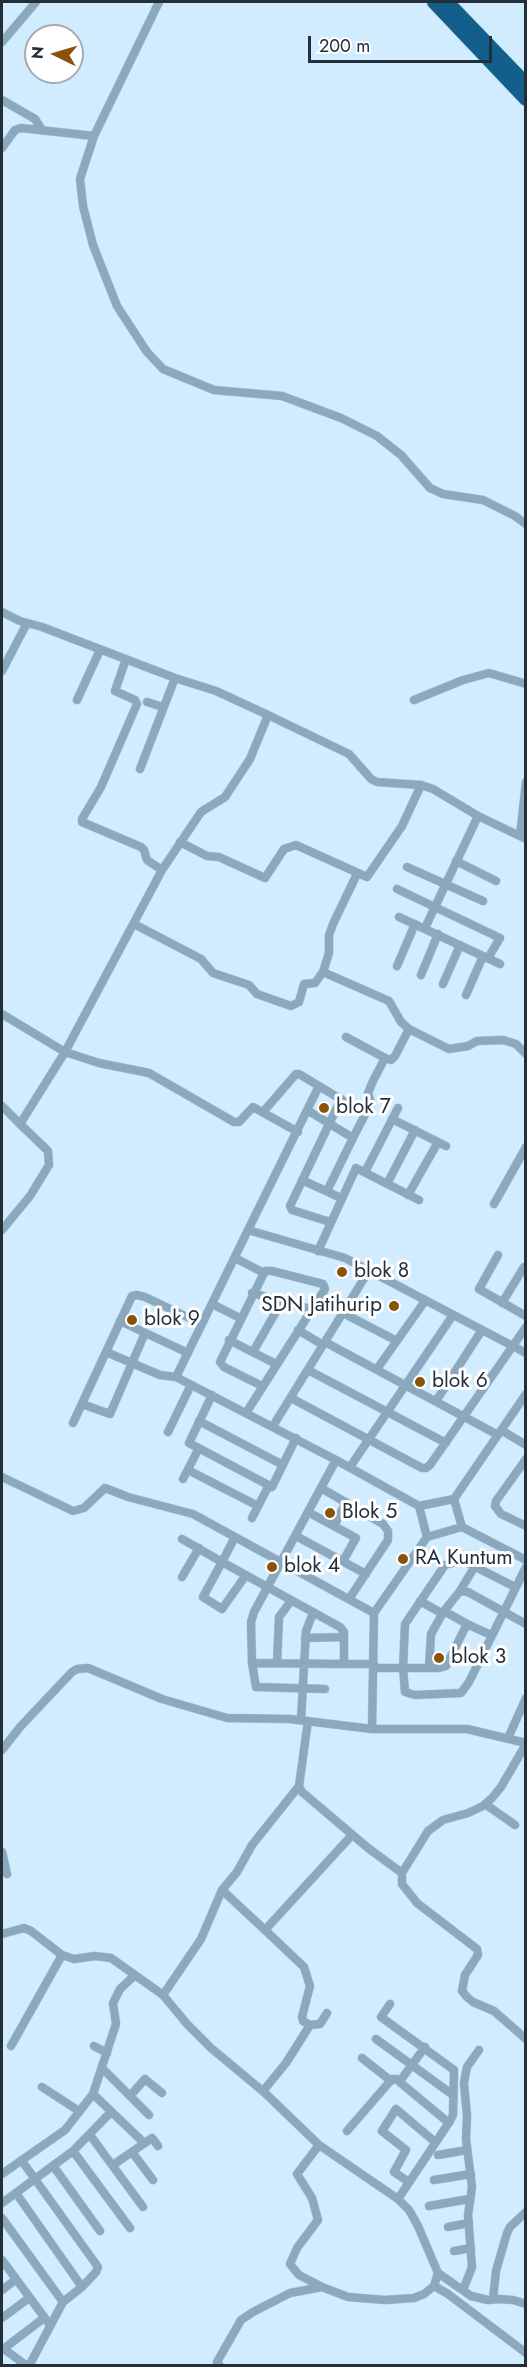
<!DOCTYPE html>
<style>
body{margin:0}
#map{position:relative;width:527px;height:2367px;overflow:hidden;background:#d1ebff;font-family:Jost,sans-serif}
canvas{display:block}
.frame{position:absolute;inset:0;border:3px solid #23303a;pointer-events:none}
.north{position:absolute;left:24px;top:24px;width:60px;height:60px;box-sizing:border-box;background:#fff;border:2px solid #a7acb0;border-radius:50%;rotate:275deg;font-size:16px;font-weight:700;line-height:24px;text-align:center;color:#23303a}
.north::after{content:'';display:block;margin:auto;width:21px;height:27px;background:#8b520b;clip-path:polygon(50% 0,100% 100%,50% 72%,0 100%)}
.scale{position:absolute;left:308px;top:36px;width:184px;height:27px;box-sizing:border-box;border:3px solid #23303a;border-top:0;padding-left:8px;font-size:18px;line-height:21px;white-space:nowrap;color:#23303a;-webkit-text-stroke:4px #fff;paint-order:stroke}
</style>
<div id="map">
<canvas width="527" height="2367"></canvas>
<div class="frame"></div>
<div class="north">N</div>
<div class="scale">200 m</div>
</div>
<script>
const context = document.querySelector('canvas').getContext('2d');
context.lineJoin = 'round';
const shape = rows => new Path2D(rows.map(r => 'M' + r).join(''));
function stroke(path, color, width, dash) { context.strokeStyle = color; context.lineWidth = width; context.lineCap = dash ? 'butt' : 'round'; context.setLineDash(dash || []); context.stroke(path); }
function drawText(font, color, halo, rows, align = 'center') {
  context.font = font + ' Jost,sans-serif'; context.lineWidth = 6; context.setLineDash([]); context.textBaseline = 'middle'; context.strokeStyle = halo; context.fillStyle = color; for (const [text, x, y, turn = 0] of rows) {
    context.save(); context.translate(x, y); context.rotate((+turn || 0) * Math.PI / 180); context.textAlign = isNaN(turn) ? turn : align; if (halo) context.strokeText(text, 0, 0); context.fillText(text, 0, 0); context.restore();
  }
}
const minor = shape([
 [159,2,94,136,80,179,83,206,93,245,117,306,147,352,163,369,214,390,282,396,341,418,377,436,401,455,430,488,443,494,483,500,515,516,526,524],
 [2,42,36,2],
 [2,100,35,119,42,130],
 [2,148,15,130,21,128,94,136],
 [2,612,20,621,42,627,175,678,216,691,268,715],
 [126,659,115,691,135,700,137,704,101,787,82,819,82,822,141,847,144,850,147,860,162,870],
 [2,671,27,623],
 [77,700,100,650],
 [414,700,463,680,489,673,526,684],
 [147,702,163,707],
 [140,769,175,678],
 [520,836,526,782],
 [180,842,207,856,219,857,265,878,284,849,296,845,367,877,402,826,421,785],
 [456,861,496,881],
 [407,867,483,901],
 [397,889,500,938,488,958],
 [399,917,500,964],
 [134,924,201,959,213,973,249,985,257,994,291,1006,299,1002,304,984,315,983,323,972,389,1001,401,1022,409,1029,449,1049,468,1046,477,1041,503,1040,516,1044,526,1054],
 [425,928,478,816],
 [397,966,415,924],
 [323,972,329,953,329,935,333,924,357,874],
 [421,975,438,934],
 [443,984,460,945],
 [466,995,483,956],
 [2,1014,65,1052,162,870,201,812,225,797,250,759,268,715,349,754,371,779,377,782,421,785,433,789,478,816,526,839],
 [346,1037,385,1058],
 [2,1106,20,1124],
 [307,1110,353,1138,327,1191],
 [263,1112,296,1074,299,1074,319,1086],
 [392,1119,446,1146],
 [353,1138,371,1103,368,1093,373,1081,385,1058,391,1060,395,1056,409,1029],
 [365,1172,398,1108],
 [302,1180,341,1198],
 [387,1184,415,1130],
 [408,1195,438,1142],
 [494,1204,526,1147],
 [330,1222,292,1210,290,1206,341,1099],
 [2,1230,30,1196,49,1165,48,1151,20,1124,65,1052,99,1063,149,1073,234,1122,239,1122,253,1107,298,1132],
 [248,1230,319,1086,365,1114],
 [318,1251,356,1168,419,1200],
 [498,1255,479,1289,526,1316],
 [235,1258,264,1273],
 [252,1293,311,1309],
 [502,1303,524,1267],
 [212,1304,240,1318],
 [343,1313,397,1341],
 [120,1321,188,1353],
 [298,1330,323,1345],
 [229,1340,276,1364],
 [325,1342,498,1435],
 [106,1352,160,1375,176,1377],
 [253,1352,282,1301],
 [377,1369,425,1301],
 [308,1370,446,1443],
 [212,1395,189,1443,272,1487,296,1438],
 [291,1398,422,1468,426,1468,430,1465,526,1327],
 [436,1401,482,1330],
 [82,1404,110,1414,145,1333],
 [246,1413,325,1289,323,1284,272,1271,265,1271,220,1362,224,1367,262,1386],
 [199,1421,283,1465],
 [73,1423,132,1296,137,1295,145,1297,202,1324],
 [273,1426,368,1272],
 [501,1430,526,1445],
 [168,1432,191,1385],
 [526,1459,496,1501,495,1506,501,1514,526,1526],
 [336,1460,176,1377,248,1230,345,1258,526,1353],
 [350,1467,453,1315],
 [188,1470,258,1506],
 [2,1477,73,1511,84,1508,105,1488,128,1497,193,1514,374,1613,372,1729],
 [183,1479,199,1448],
 [321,1488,383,1524,388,1531,388,1540,349,1599],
 [454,1499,526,1394],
 [419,1506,454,1499,462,1527],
 [308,1512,356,1538,343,1561],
 [252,1518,269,1485],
 [334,1526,346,1502],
 [296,1536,366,1574],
 [427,1537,462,1527,526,1560],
 [182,1539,222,1562,235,1537],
 [246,1575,222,1609,203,1597,222,1562,340,1627,344,1632,344,1637],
 [182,1577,199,1548],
 [515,1587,462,1560,445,1565,405,1624,403,1668,405,1692,415,1695,461,1693,469,1682,526,1567],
 [460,1591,475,1566],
 [420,1601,443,1614],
 [467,1624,491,1635],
 [252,1663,344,1664,344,1637,305,1638],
 [277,1663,279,1617,291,1601],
 [344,1664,374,1664],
 [374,1668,439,1668,446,1666,467,1624,444,1611,460,1591,468,1592,526,1624],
 [429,1668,431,1634,444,1611],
 [325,1689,256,1687,252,1663,251,1622,254,1612,336,1460,419,1506,427,1537,374,1613],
 [301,1720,306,1631,313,1613],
 [308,1721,299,1786,302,1792,368,1848,402,1873,402,1884,417,1903,477,1949,478,1955,465,1975,462,1991,467,1997,473,2002,494,2011,526,2039],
 [508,1738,526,1698],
 [2,1750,20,1727,72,1672,77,1669,88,1668,162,1699,227,1718,290,1719,372,1729,467,1729,526,1743],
 [485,1804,515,1825],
 [2,1852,7,1874],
 [402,1873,428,1831,443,1820,468,1813,483,1806,492,1798,501,1787,526,1744],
 [222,1890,265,1930],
 [2,1934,24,1928,31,1931,62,1955,74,1959,95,1956,111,1958,163,1995,187,2024,211,2048,265,2093,319,2145,398,2199,409,2210,418,2226,438,2273],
 [163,1995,201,1939,222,1890,237,1872,252,1845,299,1786],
 [390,2004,381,2017,454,2070,453,2115,450,2121,398,2199],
 [310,2025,303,2021,302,2017,310,1986,304,1967,265,1930,352,1835],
 [376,2039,453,2095],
 [11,2046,62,1955],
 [94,2046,107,2053],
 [362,2058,391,2081],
 [103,2069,149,2115],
 [400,2081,425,2047],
 [42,2087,79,2111],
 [263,2091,286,2063,310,2025,320,2024,327,2013],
 [93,2094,143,2142],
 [130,2096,145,2079,162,2093],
 [347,2131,392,2079,396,2079,449,2123],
 [90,2135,143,2207],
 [319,2145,297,2174,312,2198,318,2220,297,2248,290,2264,299,2275,322,2287],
 [73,2151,130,2228],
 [132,2152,153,2180],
 [438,2155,467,2150],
 [22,2161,98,2267,96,2272,82,2287,63,2302,29,2366],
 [113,2165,152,2138,158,2146],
 [54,2167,100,2231],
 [2,2174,65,2130,93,2094,116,2024,113,2003,120,1989,135,1975],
 [434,2180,471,2174],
 [409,2182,394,2172,406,2150,382,2131,396,2109,435,2142],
 [16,2193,82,2287],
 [2,2203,73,2151,111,2112],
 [429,2206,469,2199],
 [2,2218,63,2302],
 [448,2227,469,2223],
 [454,2251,471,2248],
 [2,2260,50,2325],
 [2,2290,15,2280],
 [463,2290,472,2267,468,2215,472,2187,466,2139,467,2116,464,2083,467,2067,479,2050],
 [493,2299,496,2271,507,2233,510,2227,526,2212],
 [526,2304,513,2300,499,2299,488,2300,471,2296,438,2273,434,2286,448,2294,526,2353],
 [2,2318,29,2298],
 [4,2349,27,2366],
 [2,2350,44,2318],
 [220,2366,217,2362,241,2320,253,2312,290,2293,322,2287,348,2297,385,2300,414,2298,424,2294,434,2286]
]);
const motorway = shape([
 [434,2,526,99],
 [447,2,526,84]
]);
const markers = [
 [324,1108,6,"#8b520b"],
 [342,1272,6,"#8b520b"],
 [394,1306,6,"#8b520b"],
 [132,1320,6,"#8b520b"],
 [420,1382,6,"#8b520b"],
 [330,1513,6,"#8b520b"],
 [403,1559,6,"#8b520b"],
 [272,1567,6,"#8b520b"],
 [439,1658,6,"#8b520b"]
];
const poiNames = [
 ["blok 7",336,1108],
 ["blok 8",354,1272],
 ["SDN Jatihurip",382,1306,"right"],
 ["blok 9",144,1320],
 ["blok 6",432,1382],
 ["Blok 5",342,1513],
 ["RA Kuntum",415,1559],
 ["blok 4",284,1567],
 ["blok 3",451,1658]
];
stroke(minor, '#aec6d8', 9);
stroke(motorway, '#aec6d8', 15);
stroke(minor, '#8ba8be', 8);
stroke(motorway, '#125f8c', 14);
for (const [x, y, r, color] of markers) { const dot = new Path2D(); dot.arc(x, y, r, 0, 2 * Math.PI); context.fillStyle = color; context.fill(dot); stroke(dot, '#fff', 2); }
drawText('21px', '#23303a', '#fff', poiNames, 'left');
</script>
